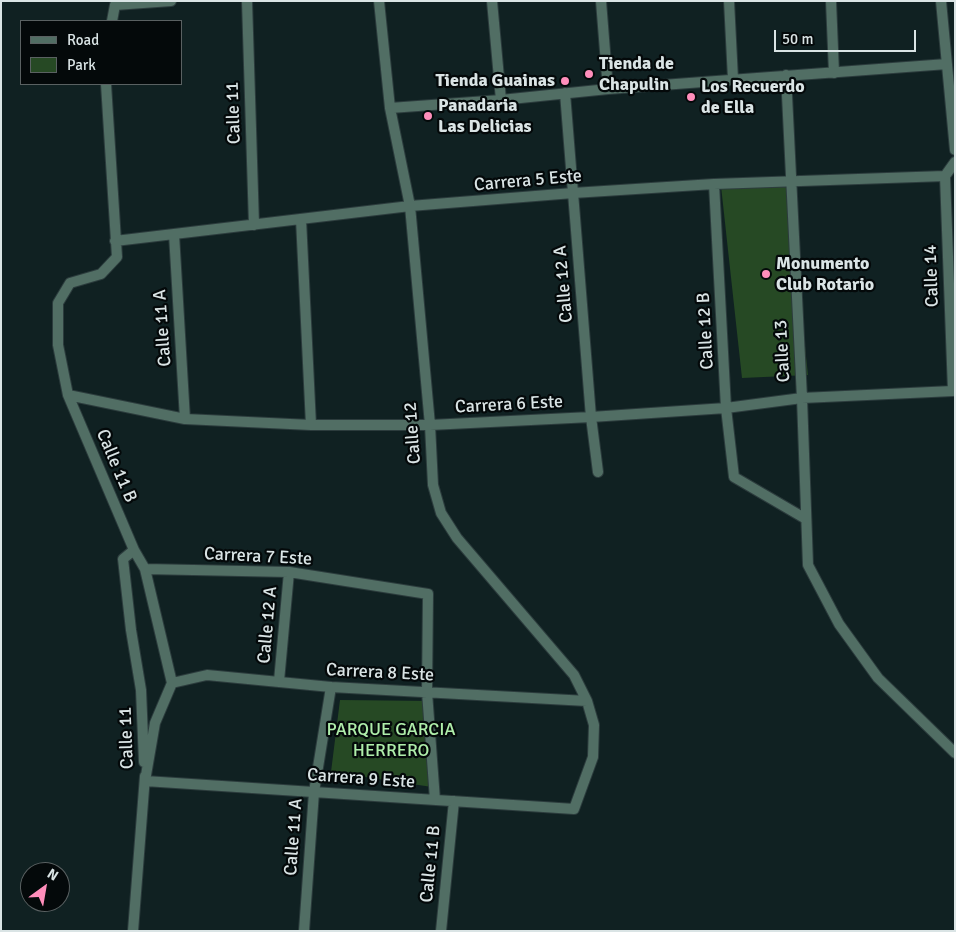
<!DOCTYPE html>
<style>
body{margin:0}
#map{position:relative;width:956px;height:932px;overflow:hidden;background:#102122;font-family:Signika,sans-serif}
canvas{display:block}
.frame{position:absolute;inset:0;border:2px solid #dae4e5;pointer-events:none}
.legend{position:absolute;left:20px;top:20px;width:162px;height:65px;box-sizing:border-box;background:#04090a;border:1px solid #5a6162;margin:0;padding:6px 9px;list-style:none;font-size:15px;color:#dae4e5}
.legend li{display:flex;align-items:center;gap:10px;height:25px}
.legend b{width:25px;border:1px solid #5a6162}
.north{position:absolute;left:20px;top:862px;width:50px;height:50px;box-sizing:border-box;background:#04090a;border:1px solid #5a6162;border-radius:50%;rotate:32deg;font-size:14px;font-weight:700;line-height:20px;text-align:center;color:#dae4e5}
.north::after{content:'';display:block;margin:auto;width:18px;height:22px;background:#ff8ebb;clip-path:polygon(50% 0,100% 100%,50% 72%,0 100%)}
.scale{position:absolute;left:774px;top:30px;width:142px;height:22px;box-sizing:border-box;border:2px solid #dae4e5;border-top:0;padding-left:6px;font-size:15px;line-height:18px;white-space:nowrap;color:#dae4e5;-webkit-text-stroke:4px #04090a;paint-order:stroke}
</style>
<div id="map">
<canvas width="956" height="932"></canvas>
<div class="frame"></div>
<ul class="legend">
<li><b style="height:6px;background:#516e64"></b>Road</li>
<li><b style="height:14px;background:#264924"></b>Park</li>
</ul>
<div class="north">N</div>
<div class="scale">50 m</div>
</div>
<script>
const context = document.querySelector('canvas').getContext('2d');
context.lineJoin = 'round';
function fillPath(path, color) { context.fillStyle = color; context.fill(path, 'evenodd'); }
const shape = rows => new Path2D(rows.map(r => 'M' + r).join(''));
function stroke(path, color, width, dash) { context.strokeStyle = color; context.lineWidth = width; context.lineCap = dash ? 'butt' : 'round'; context.setLineDash(dash || []); context.stroke(path); }
function drawText(font, color, halo, rows, align = 'center') {
  context.font = font + ' Signika,sans-serif'; context.lineWidth = 4.5; context.setLineDash([]); context.textBaseline = 'middle'; context.strokeStyle = halo; context.fillStyle = color; for (const [text, x, y, turn = 0] of rows) {
    context.save(); context.translate(x, y); context.rotate((+turn || 0) * Math.PI / 180); context.textAlign = isNaN(turn) ? turn : align; if (halo) context.strokeText(text, 0, 0); context.fillText(text, 0, 0); context.restore();
  }
}
const green = shape([
 [788,184,808,375,742,378,721,186],
 [340,700,432,701,432,787,331,772]
]);
const minor = shape([
 [247,1,254,225],
 [492,1,501,100],
 [601,1,608,89],
 [729,1,733,79],
 [831,1,834,73],
 [941,1,955,150],
 [112,21,115,5,171,1],
 [786,75,802,398,808,565,839,624,878,678,955,753],
 [106,84,117,257,101,274,70,283,58,303,58,345,68,395,134,550,145,569,172,683,155,723,145,781,574,809,593,757,594,725,587,701,574,675,457,538,441,513,433,485,430,425,410,206,390,108,379,1],
 [565,93,591,417,598,472],
 [390,108,501,100,608,89,947,64],
 [714,184,726,408,734,477,806,519],
 [301,219,311,425],
 [174,234,185,419],
 [115,241,410,206,573,193,714,184,945,176],
 [68,395,185,419,311,425,430,425,591,417,726,408,802,398,953,391,945,176,955,162],
 [134,550,123,559,131,630,141,690,144,762],
 [145,569,289,572,428,594,427,692,435,800],
 [279,681,289,572],
 [172,683,207,675,331,687,587,701],
 [133,931,145,776],
 [304,931,314,792,331,687],
 [441,931,454,801]
]);
const markers = [
 [589,74,5,"#ff8ebb"],
 [565,81,5,"#ff8ebb"],
 [691,97,5,"#ff8ebb"],
 [428,116,5,"#ff8ebb"],
 [766,274,5,"#ff8ebb"]
];
const poiNames = [
 ["Tienda de",599,64],
 ["Chapulin",599,85],
 ["Tienda Guainas",555,81,"right"],
 ["Los Recuerdo",701,87],
 ["de Ella",701,108],
 ["Panadaria",438,106],
 ["Las Delicias",438,127],
 ["Monumento",776,264],
 ["Club Rotario",776,285]
];
const streetNames = [
 ["Calle 11",234,113,-92],
 ["Carrera 5 Este",528,181,-5],
 ["Calle 14",932,276,-92],
 ["Calle 12 A",564,284,-95],
 ["Calle 11 A",163,328,-94],
 ["Calle 12 B",706,331,-93],
 ["Calle 13",783,351,-93],
 ["Carrera 6 Este",509,405,-3],
 ["Calle 12",413,433,-94],
 ["Calle 11 B",116,466,67],
 ["Carrera 7 Este",258,557,3],
 ["Calle 12 A",268,625,-85],
 ["Carrera 8 Este",380,673,3],
 ["Calle 11",127,738,-92],
 ["Carrera 9 Este",361,779,4],
 ["Calle 11 A",294,837,-86],
 ["Calle 11 B",431,864,-84]
];
const parkNames = [
 ["PARQUE GARCIA",391,730],
 ["HERRERO",391,751]
];
fillPath(green, '#264924');
stroke(minor, '#2c3c3d', 12);
stroke(minor, '#516e64', 10);
for (const [x, y, r, color] of markers) { const dot = new Path2D(); dot.arc(x, y, r, 0, 2 * Math.PI); context.fillStyle = color; context.fill(dot); stroke(dot, '#04090a', 2); }
drawText('bold 18px', '#dae4e5', '#04090a', poiNames, 'left');
drawText('18px', '#dae4e5', '#04090a', streetNames);
drawText('18px', '#afeeaa', '#04090a', parkNames);
</script>
